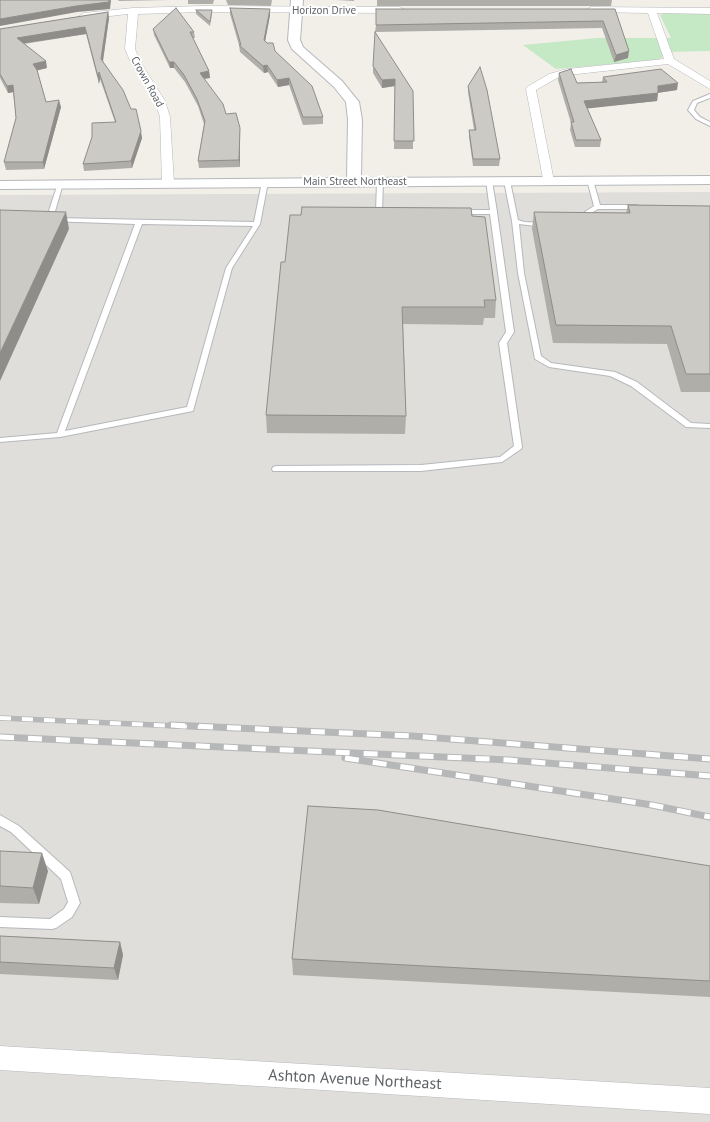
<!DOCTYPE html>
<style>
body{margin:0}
canvas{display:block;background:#f1efe8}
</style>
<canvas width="710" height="1122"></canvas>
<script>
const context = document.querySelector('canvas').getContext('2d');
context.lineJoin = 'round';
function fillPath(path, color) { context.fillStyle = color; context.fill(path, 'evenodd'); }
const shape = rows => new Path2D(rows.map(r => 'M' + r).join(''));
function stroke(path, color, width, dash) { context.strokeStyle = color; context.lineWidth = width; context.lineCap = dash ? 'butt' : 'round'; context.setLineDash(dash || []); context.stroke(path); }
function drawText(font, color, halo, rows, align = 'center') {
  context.font = font + ' "PT Sans",sans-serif'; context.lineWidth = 4; context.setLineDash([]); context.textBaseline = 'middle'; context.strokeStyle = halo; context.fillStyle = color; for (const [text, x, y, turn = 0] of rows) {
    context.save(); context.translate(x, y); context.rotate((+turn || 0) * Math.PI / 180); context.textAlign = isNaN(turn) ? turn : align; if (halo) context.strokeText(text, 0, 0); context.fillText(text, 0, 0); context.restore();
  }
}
const industrial = shape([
 [710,192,710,1122,0,1122,0,195]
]);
const green = shape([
 [667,13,710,13,710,51,663,52,665,56,658,60,556,69,523,45,597,38,671,38,660,15]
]);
const service = shape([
 [710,94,710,98,697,103,694,110,700,117,710,122,710,126,696,119,688,110,693,101,710,94],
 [590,178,593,180,600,205,637,205,640,207,637,209,598,209,581,219,577,219,577,217,594,206,587,180,590,178],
 [489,179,492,181,497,212,514,332,507,343,522,447,521,449,502,462,421,471,273,471,272,469,273,467,276,466,421,465,500,457,514,446,499,343,506,332,490,214,460,214,457,212,460,210,490,210,486,181,489,179],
 [507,179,510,181,518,220,524,222,544,223,547,225,544,227,519,224,524,273,541,356,551,363,615,372,637,382,691,423,710,424,710,428,686,427,631,386,610,376,549,367,535,359,518,273,512,221,504,181,507,179],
 [265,180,268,182,260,224,232,268,193,411,60,437,0,442,0,438,57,433,135,224,47,221,46,220,58,183,63,184,53,218,254,222,262,182,265,180],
 [142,224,253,226,226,268,187,407,65,431,142,224],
 [380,180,383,182,382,211,379,213,376,211,377,182,380,180],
 [0,815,19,826,70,872,80,903,72,917,56,928,52,929,0,927,0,917,50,919,64,909,68,902,61,879,11,832,0,826,0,815]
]);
const minor = shape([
 [201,6,400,7,405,10,400,13,201,12,138,14,135,49,141,63,165,101,170,117,174,183,168,187,162,183,160,117,155,101,131,63,125,49,128,14,84,19,79,16,84,13,133,8,201,6],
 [591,7,710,8,710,14,657,13,674,59,710,81,710,89,668,64,568,75,557,78,536,90,554,181,548,185,544,184,526,89,527,87,549,74,567,69,664,59,648,13,588,12,586,10,591,7],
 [0,1046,710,1088,710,1114,0,1070,0,1046]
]);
const tertiary = shape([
 [291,0,303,0,300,40,303,47,342,81,359,102,362,120,361,178,710,176,710,184,0,189,0,181,347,178,348,120,346,102,334,87,292,49,288,40,291,0]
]);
const railFar1 = shape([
 [0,718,200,727]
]);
const rail = shape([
 [171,725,412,736,710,759],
 [0,737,509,760,710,776],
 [345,758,652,805,710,817]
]);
const wall = shape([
 [118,0,169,0,119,1],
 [180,0,214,0,213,4,188,4,188,0],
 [226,0,272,0,271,6,228,5],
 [337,0,354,0,354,1],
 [377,0,612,0,611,6,377,6],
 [230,8,270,15,265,42,275,51,323,117,323,124,303,125,289,85,278,87,268,72,264,73,240,52,239,45,230,14],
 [615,9,628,58,614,62,602,28,375,32,376,25],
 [196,10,212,14,210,26,196,14],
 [108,12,109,18,103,62,142,138,132,168,84,171,83,164,115,122,100,79,99,84,86,34,24,44,47,68,37,70,46,102,61,107,44,169,6,170,4,162,16,118,13,92,8,93,0,78,0,29],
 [153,29,194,32,195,38,193,38,209,71,210,78,204,79,226,114,240,134,240,167,199,168,198,161,204,124,198,106,185,82,174,68,170,68,154,35],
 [373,66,413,91,413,149,394,149,395,86,382,88,373,73],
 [559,73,577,83,602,82,603,77,677,90,658,93,657,101,587,108,601,140,600,147,575,147,570,130,571,123,558,80],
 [468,86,500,159,499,166,473,166,469,137,469,130,474,130,468,92],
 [628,205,710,206,710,392,681,392,667,344,553,343,532,229,534,212,626,213],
 [472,216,496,300,495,318,484,318,483,325,403,324,406,416,405,434,267,433,266,415],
 [0,851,48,871,39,904,0,903],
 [710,866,710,997,293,975,292,959],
 [0,936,120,942,123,955,118,980,0,974]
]);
const shadedWall = shape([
 [111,0,110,9,77,12,0,26,0,19],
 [270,9,270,15,264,47,264,40],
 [108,12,109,18,102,66,101,59],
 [85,27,86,34,19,44,17,38],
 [629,51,628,58,614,62,616,55],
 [46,61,47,68,35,71,33,64],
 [169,62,174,62,174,68,170,68],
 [267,65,268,72,264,73,263,66],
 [209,71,210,78,201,79,200,73],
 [99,72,100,79,99,84,98,77],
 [289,78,289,85,278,87,277,80],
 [395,79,395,86,382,88,382,80],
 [678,83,677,90,656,93,658,86],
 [13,85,14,92,8,93,7,86],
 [658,93,657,101,583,109,584,101],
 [59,100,61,107,44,169,43,162],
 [240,128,240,167,239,160],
 [141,131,142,138,132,168,131,161],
 [66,212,69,229,0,381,0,353],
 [42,853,48,871,39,904,33,888],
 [120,942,123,955,118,980,114,968]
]);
const building = shape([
 [0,0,109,0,109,2,76,6,0,19,0,0],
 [176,8,194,32,190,32,209,71,200,73,223,104,226,114,236,113,240,128,239,160,198,161,205,121,197,99,184,75,174,62,169,62,153,29,176,8],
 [230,8,270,9,264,40,267,43,273,43,275,51,312,86,323,117,303,117,289,78,277,80,267,65,263,66,239,45,241,45,230,8],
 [376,9,615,9,629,51,616,55,603,21,376,25,376,9],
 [196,10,212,10,210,22,196,10],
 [108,12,101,59,123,90,131,109,136,109,141,131,131,161,83,164,92,137,92,123,116,122,99,72,98,77,85,27,17,38,46,61,33,64,37,70,46,102,59,100,43,162,4,162,16,118,13,85,7,86,0,74,0,29,108,12],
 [375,32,413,91,414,141,394,141,395,79,382,80,373,66,375,32],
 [480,67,487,90,500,159,473,159,469,130,476,130,468,86,480,67],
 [571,69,577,83,607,82,603,77,661,69,678,83,658,86,658,93,584,101,601,140,576,140,571,122,574,122,559,73,571,69],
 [628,205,710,206,710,374,686,374,671,326,556,325,534,212,630,213,628,205],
 [302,207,471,208,472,216,485,217,496,300,484,300,485,307,402,307,406,416,266,415,281,262,285,262,290,215,301,215,302,207],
 [0,210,66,212,0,353,0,210],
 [308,806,378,810,710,866,710,981,292,959,308,806],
 [0,851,42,853,33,888,0,886,0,851],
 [0,936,120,942,114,968,0,962,0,936]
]);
const farStreetnames = [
 ["Horizon Drive",324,11],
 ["Crown Road",147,82,61],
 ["Main Street Northeast",355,182]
];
const nearStreetnames = [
 ["Ashton Avenue Northeast",355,1080,3]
];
fillPath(industrial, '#e0deda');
fillPath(green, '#c5e8c5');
stroke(service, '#b5b8bc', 2);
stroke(minor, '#b5b8bc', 1);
stroke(tertiary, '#b5b8bc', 2);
fillPath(service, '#fff');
fillPath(minor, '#fff');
fillPath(tertiary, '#fff');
stroke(railFar1, '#b6b7b8', 5.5);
stroke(rail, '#b6b7b8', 7);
stroke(railFar1, '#fff', 4, [11]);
stroke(rail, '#fff', 5, [14]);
fillPath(wall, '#afaea9');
fillPath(shadedWall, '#8f8d8a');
fillPath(building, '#cccac5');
stroke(building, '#8f8d8a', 1);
drawText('11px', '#5f6368', '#fff', farStreetnames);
drawText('16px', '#5f6368', '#fff', nearStreetnames);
</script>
